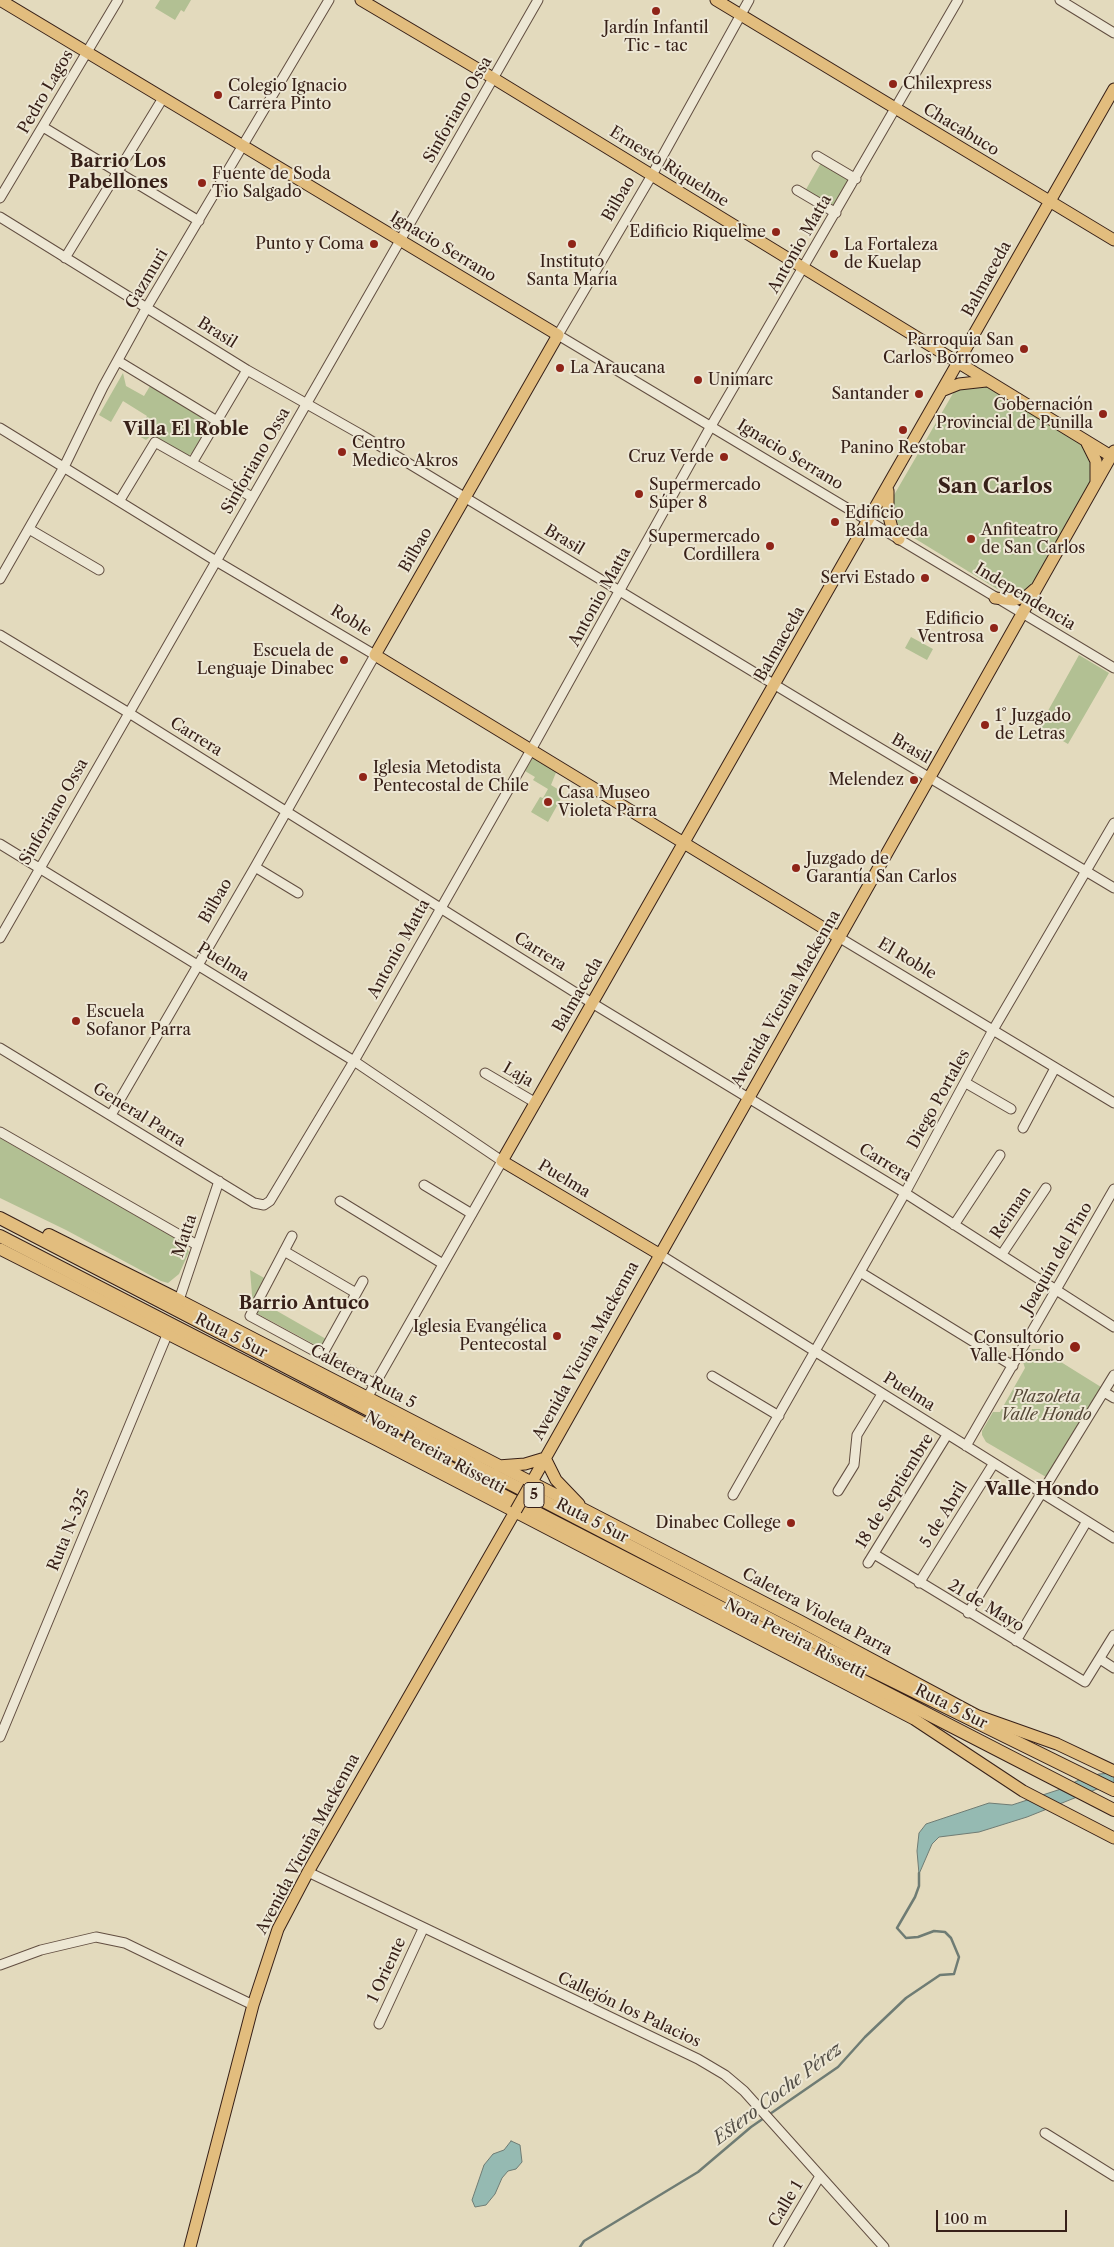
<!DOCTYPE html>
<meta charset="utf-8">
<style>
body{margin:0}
#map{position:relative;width:1114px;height:2247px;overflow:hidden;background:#e3dabd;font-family:"Libre Caslon Text",serif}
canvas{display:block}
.scale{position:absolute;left:936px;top:2210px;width:131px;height:22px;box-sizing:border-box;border:2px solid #372018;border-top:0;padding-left:6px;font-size:15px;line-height:18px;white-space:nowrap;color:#372018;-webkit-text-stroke:4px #ede7d4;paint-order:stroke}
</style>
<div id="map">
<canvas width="1114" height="2247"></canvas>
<div class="scale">100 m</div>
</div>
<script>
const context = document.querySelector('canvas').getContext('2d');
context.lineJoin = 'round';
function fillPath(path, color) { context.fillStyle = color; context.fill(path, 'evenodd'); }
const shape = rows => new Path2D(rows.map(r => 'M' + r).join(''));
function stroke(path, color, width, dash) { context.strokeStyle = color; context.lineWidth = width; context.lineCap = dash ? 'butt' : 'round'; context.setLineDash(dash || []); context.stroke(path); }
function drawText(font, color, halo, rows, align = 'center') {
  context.font = font + ' "Libre Caslon Text",serif'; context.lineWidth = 4; context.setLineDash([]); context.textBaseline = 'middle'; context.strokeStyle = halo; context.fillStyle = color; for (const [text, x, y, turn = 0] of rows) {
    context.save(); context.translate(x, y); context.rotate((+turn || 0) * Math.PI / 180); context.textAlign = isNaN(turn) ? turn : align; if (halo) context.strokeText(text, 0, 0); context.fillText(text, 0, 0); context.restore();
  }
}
const green = shape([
 [160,0,191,0,184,12,181,10,175,20,155,8],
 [822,161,851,179,834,210,804,193],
 [123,373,126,386,144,396,150,386,208,420,209,425,192,453,188,456,152,435,146,440,137,435,147,416,123,401,111,422,99,415],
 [984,385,1081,443,1089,450,1094,477,1032,587,1025,592,1015,593,997,589,901,530,894,517,891,504,894,495,955,390],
 [911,637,933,649,927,660,905,648],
 [1079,655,1109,673,1068,744,1039,727],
 [535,758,557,770,551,785,564,793,548,822,531,812,540,797,543,798,548,789,533,780,535,777,525,771,532,759],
 [0,1138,185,1244,189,1252,179,1274,168,1283,161,1281,66,1230,0,1198],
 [250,1270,266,1279,253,1307],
 [263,1303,326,1339,321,1348,256,1313],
 [1032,1349,1040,1349,1101,1387,1046,1477,986,1442,982,1435,982,1431,993,1412,1000,1412,1025,1368,1023,1362]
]);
const water = shape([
 [1114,1773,1114,1786,1097,1789,1027,1817,979,1832,939,1837,932,1844,919,1874,917,1851,919,1833,926,1824,989,1803,1012,1805,1061,1789,1079,1780,1099,1774,1114,1773],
 [511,2141,520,2145,522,2162,516,2169,508,2171,502,2178,495,2194,486,2205,475,2207,472,2200,484,2165,493,2154,504,2150,511,2141]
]);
const stream = shape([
 [580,2247,584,2241,698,2172,751,2127,838,2067,865,2037,906,1998,940,1975,954,1974,959,1957,951,1938,945,1932,934,1931,918,1937,906,1938,897,1928,915,1897,919,1886,919,1873]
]);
const minor = shape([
 [749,0,652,175,558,335,1114,668],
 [1060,0,1114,33],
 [43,127,199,221],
 [817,156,856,179],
 [797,190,836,213],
 [0,198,118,0],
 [0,217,247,370,360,434,838,723,1114,888],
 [65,258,163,98],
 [118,361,217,421],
 [0,428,216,561,375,655,255,867,111,1115],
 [192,463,247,370],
 [120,500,155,442,252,497],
 [29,529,99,570],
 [0,579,64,467,103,387,147,307,329,0],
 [0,635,129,713,592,1003,905,1193,1114,1327],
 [0,844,354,1061,502,1161,367,1398],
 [255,867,298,893],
 [0,938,538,0],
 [840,938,1114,1103],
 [0,1048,254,1203,264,1205,270,1201,354,1061,531,750,711,426,958,0],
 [485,1073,536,1103],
 [966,1083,1011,1109],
 [1023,1128,1055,1068],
 [0,1132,197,1245],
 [424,1185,472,1214],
 [340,1201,443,1264],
 [954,1225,1000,1155],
 [292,1236,250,1316,375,1384],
 [284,1251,356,1293],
 [659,1254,1114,1538],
 [1002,1254,1046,1188],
 [860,1272,1013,1366],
 [179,1300,219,1181],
 [322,1355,363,1281],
 [712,1376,779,1416],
 [1104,1392,1114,1398],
 [966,1446,1114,1189],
 [838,1491,854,1465,857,1435,882,1394],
 [733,1495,905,1193,993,1030,1114,823],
 [874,1554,1085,1682,1114,1635],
 [868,1563,947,1435],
 [919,1583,994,1463],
 [968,1613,1114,1375],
 [1016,1641,1087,1521],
 [1100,1659,1114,1668],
 [0,1737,167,1335],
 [308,1872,698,2059,725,2075,744,2091,884,2247],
 [0,1965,41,1950,96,1937,125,1943,253,2005],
 [379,2024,423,1929],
 [1045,2133,1114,2176],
 [778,2247,820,2176]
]);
const major = shape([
 [0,0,558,335,375,655,840,938],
 [361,0,493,78,1111,456],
 [716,0,1114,240],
 [944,390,959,384,986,381],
 [1086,441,1096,461,1096,483],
 [888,491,888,513,892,528,899,539],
 [995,598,1014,600,1027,596,1035,589],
 [0,1249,377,1440,914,1719,1023,1791,1114,1838],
 [659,1254,502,1161,1114,89],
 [179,1300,800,1621,978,1716,1057,1744,1114,1771],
 [545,1458,556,1480,579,1504],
 [498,1466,525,1464,545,1458],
 [529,1487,1114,451],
 [190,2247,253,2005,278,1929,308,1872,516,1510]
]);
const highway = shape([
 [0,1218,826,1648,1114,1790],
 [49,1235,179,1300],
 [0,1236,1114,1810]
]);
const majorBridge = shape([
 [516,1510,529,1487]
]);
const markers = [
 [656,11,5,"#8f2418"],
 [893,84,5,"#8f2418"],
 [218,95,5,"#8f2418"],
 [202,183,5,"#8f2418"],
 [776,232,5,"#8f2418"],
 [374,244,5,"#8f2418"],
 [572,244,5,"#8f2418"],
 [834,254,5,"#8f2418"],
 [1024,349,5,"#8f2418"],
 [560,368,5,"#8f2418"],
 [698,380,5,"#8f2418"],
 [919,394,5,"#8f2418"],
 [1103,414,5,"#8f2418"],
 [903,430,5,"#8f2418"],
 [342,452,5,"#8f2418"],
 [724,457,5,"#8f2418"],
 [639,494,5,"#8f2418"],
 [835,522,5,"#8f2418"],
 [971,539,5,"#8f2418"],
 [770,546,5,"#8f2418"],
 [925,578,5,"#8f2418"],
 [994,628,5,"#8f2418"],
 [344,660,5,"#8f2418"],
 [985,725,5,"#8f2418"],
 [363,777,5,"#8f2418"],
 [914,780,5,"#8f2418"],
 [548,802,5,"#8f2418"],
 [796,868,5,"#8f2418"],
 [76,1021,5,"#8f2418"],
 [557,1336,5,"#8f2418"],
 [1075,1347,6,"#8f2418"],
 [791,1523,5,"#8f2418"]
];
const shields = [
 [534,1495,20]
];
const shieldNames = [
 ["5",534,1495]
];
const poiNames = [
 ["Jardín Infantil",656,28,"center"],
 ["Tic - tac",656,46,"center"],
 ["Chilexpress",903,84],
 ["Colegio Ignacio",228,86],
 ["Carrera Pinto",228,104],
 ["Fuente de Soda",212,174],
 ["Tio Salgado",212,192],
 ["Edificio Riquelme",766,232,"right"],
 ["Punto y Coma",364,244,"right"],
 ["La Fortaleza",844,245],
 ["de Kuelap",844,263],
 ["Instituto",572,262,"center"],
 ["Santa María",572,280,"center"],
 ["Parroquia San",1014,340,"right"],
 ["Carlos Borromeo",1014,358,"right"],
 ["La Araucana",570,368],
 ["Unimarc",708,380],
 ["Santander",909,394,"right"],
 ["Gobernación",1093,405,"right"],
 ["Provincial de Punilla",1093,423,"right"],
 ["Centro",352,443],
 ["Medico Akros",352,461],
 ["Panino Restobar",903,448,"center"],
 ["Cruz Verde",714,457,"right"],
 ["Supermercado",649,485],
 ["Súper 8",649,503],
 ["Edificio",845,513],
 ["Balmaceda",845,531],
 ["Anfiteatro",981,530],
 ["de San Carlos",981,548],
 ["Supermercado",760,537,"right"],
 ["Cordillera",760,555,"right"],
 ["Servi Estado",915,578,"right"],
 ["Edificio",984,619,"right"],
 ["Ventrosa",984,637,"right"],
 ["Escuela de",334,651,"right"],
 ["Lenguaje Dinabec",334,669,"right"],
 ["1° Juzgado",995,716],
 ["de Letras",995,734],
 ["Iglesia Metodista",373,768],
 ["Pentecostal de Chile",373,786],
 ["Melendez",904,780,"right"],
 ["Casa Museo",558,793],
 ["Violeta Parra",558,811],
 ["Juzgado de",806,859],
 ["Garantía San Carlos",806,877],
 ["Escuela",86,1012],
 ["Sofanor Parra",86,1030],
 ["Iglesia Evangélica",547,1327,"right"],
 ["Pentecostal",547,1345,"right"],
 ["Consultorio",1064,1338,"right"],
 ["Valle Hondo",1064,1356,"right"],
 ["Dinabec College",781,1523,"right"]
];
const streetNames = [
 ["Pedro Lagos",46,92,-60],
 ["Sinforiano Ossa",458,110,-60],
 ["Chacabuco",961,130,31],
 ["Ernesto Riquelme",669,167,32],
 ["Bilbao",619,199,-60],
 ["Antonio Matta",800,244,-60],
 ["Ignacio Serrano",443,247,31],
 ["Gazmuri",147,279,-59],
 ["Balmaceda",987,279,-61],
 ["Brasil",217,333,32],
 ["Ignacio Serrano",790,455,31],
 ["Sinforiano Ossa",256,461,-60],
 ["Brasil",564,540,31],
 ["Bilbao",416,550,-60],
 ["Antonio Matta",600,597,-61],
 ["Independencia",1025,597,31],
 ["Roble",351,621,31],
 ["Balmaceda",780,644,-60],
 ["Carrera",196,737,32],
 ["Brasil",911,749,30],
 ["Sinforiano Ossa",54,812,-60],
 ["Bilbao",216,901,-60],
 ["Antonio Matta",399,949,-61],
 ["Carrera",540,952,32],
 ["El Roble",907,959,31],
 ["Puelma",223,962,32],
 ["Balmaceda",578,995,-60],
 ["Avenida Vicuña Mackenna",786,999,-60],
 ["Laja",518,1075,30],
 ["Diego Portales",939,1099,-61],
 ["General Parra",139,1115,32],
 ["Carrera",885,1163,31],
 ["Puelma",564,1179,31],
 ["Reiman",1011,1213,-56],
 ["Matta",185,1236,-71],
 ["Joaquín del Pino",1057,1258,-60],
 ["Ruta 5 Sur",231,1336,27],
 ["Avenida Vicuña Mackenna",586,1351,-61],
 ["Caletera Ruta 5",363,1377,28],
 ["Puelma",909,1392,32],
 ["Nora Pereira Rissetti",435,1453,28],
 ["18 de Septiembre",895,1491,-58],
 ["5 de Abril",944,1515,-58],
 ["Ruta 5 Sur",592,1521,27],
 ["Ruta N-325",69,1530,-68],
 ["21 de Mayo",986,1606,31],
 ["Caletera Violeta Parra",817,1612,28],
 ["Nora Pereira Rissetti",795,1639,27],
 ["Ruta 5 Sur",951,1707,27],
 ["Avenida Vicuña Mackenna",308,1844,-62],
 ["1 Oriente",387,1970,-65],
 ["Callejón los Palacios",629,2010,25],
 ["Calle 1",786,2204,-59]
];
const parkNames = [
 ["Plazoleta",1046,1397],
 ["Valle Hondo",1046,1415]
];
const neighbourhoodNames = [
 ["Barrio Los",118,162],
 ["Pabellones",118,183],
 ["Villa El Roble",186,430],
 ["Barrio Antuco",304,1304],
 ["Valle Hondo",1042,1490]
];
const waterNames = [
 ["Estero Coche Pérez",778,2094,-37]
];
const districtNames = [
 ["San Carlos",995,487]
];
fillPath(green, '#b2c093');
fillPath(water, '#95bab2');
stroke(water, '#6f7c74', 1);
stroke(stream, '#6f7c74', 2.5);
stroke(minor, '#624e41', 11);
stroke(major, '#372018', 13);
stroke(highway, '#372018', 14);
stroke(minor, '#ede7d4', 9);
stroke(major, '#e2bd7e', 11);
stroke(highway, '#e2bd7e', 12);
stroke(majorBridge, '#372018', 13, []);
stroke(majorBridge, '#e2bd7e', 11);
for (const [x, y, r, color] of markers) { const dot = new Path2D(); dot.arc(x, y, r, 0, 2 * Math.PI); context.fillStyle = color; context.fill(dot); stroke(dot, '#ede7d4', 2); }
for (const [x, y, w] of shields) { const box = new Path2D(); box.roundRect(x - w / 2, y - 12.5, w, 25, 4); context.fillStyle = '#ede7d4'; context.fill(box); stroke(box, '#372018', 1); }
drawText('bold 15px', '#372018', null, shieldNames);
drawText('16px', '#372018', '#ede7d4', poiNames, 'left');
drawText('16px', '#372018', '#ede7d4', streetNames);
drawText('italic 16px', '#564837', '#ede7d4', parkNames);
drawText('bold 18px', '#372018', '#ede7d4', neighbourhoodNames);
drawText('italic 18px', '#534e46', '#ede7d4', waterNames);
drawText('bold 21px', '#372018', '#ede7d4', districtNames);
</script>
